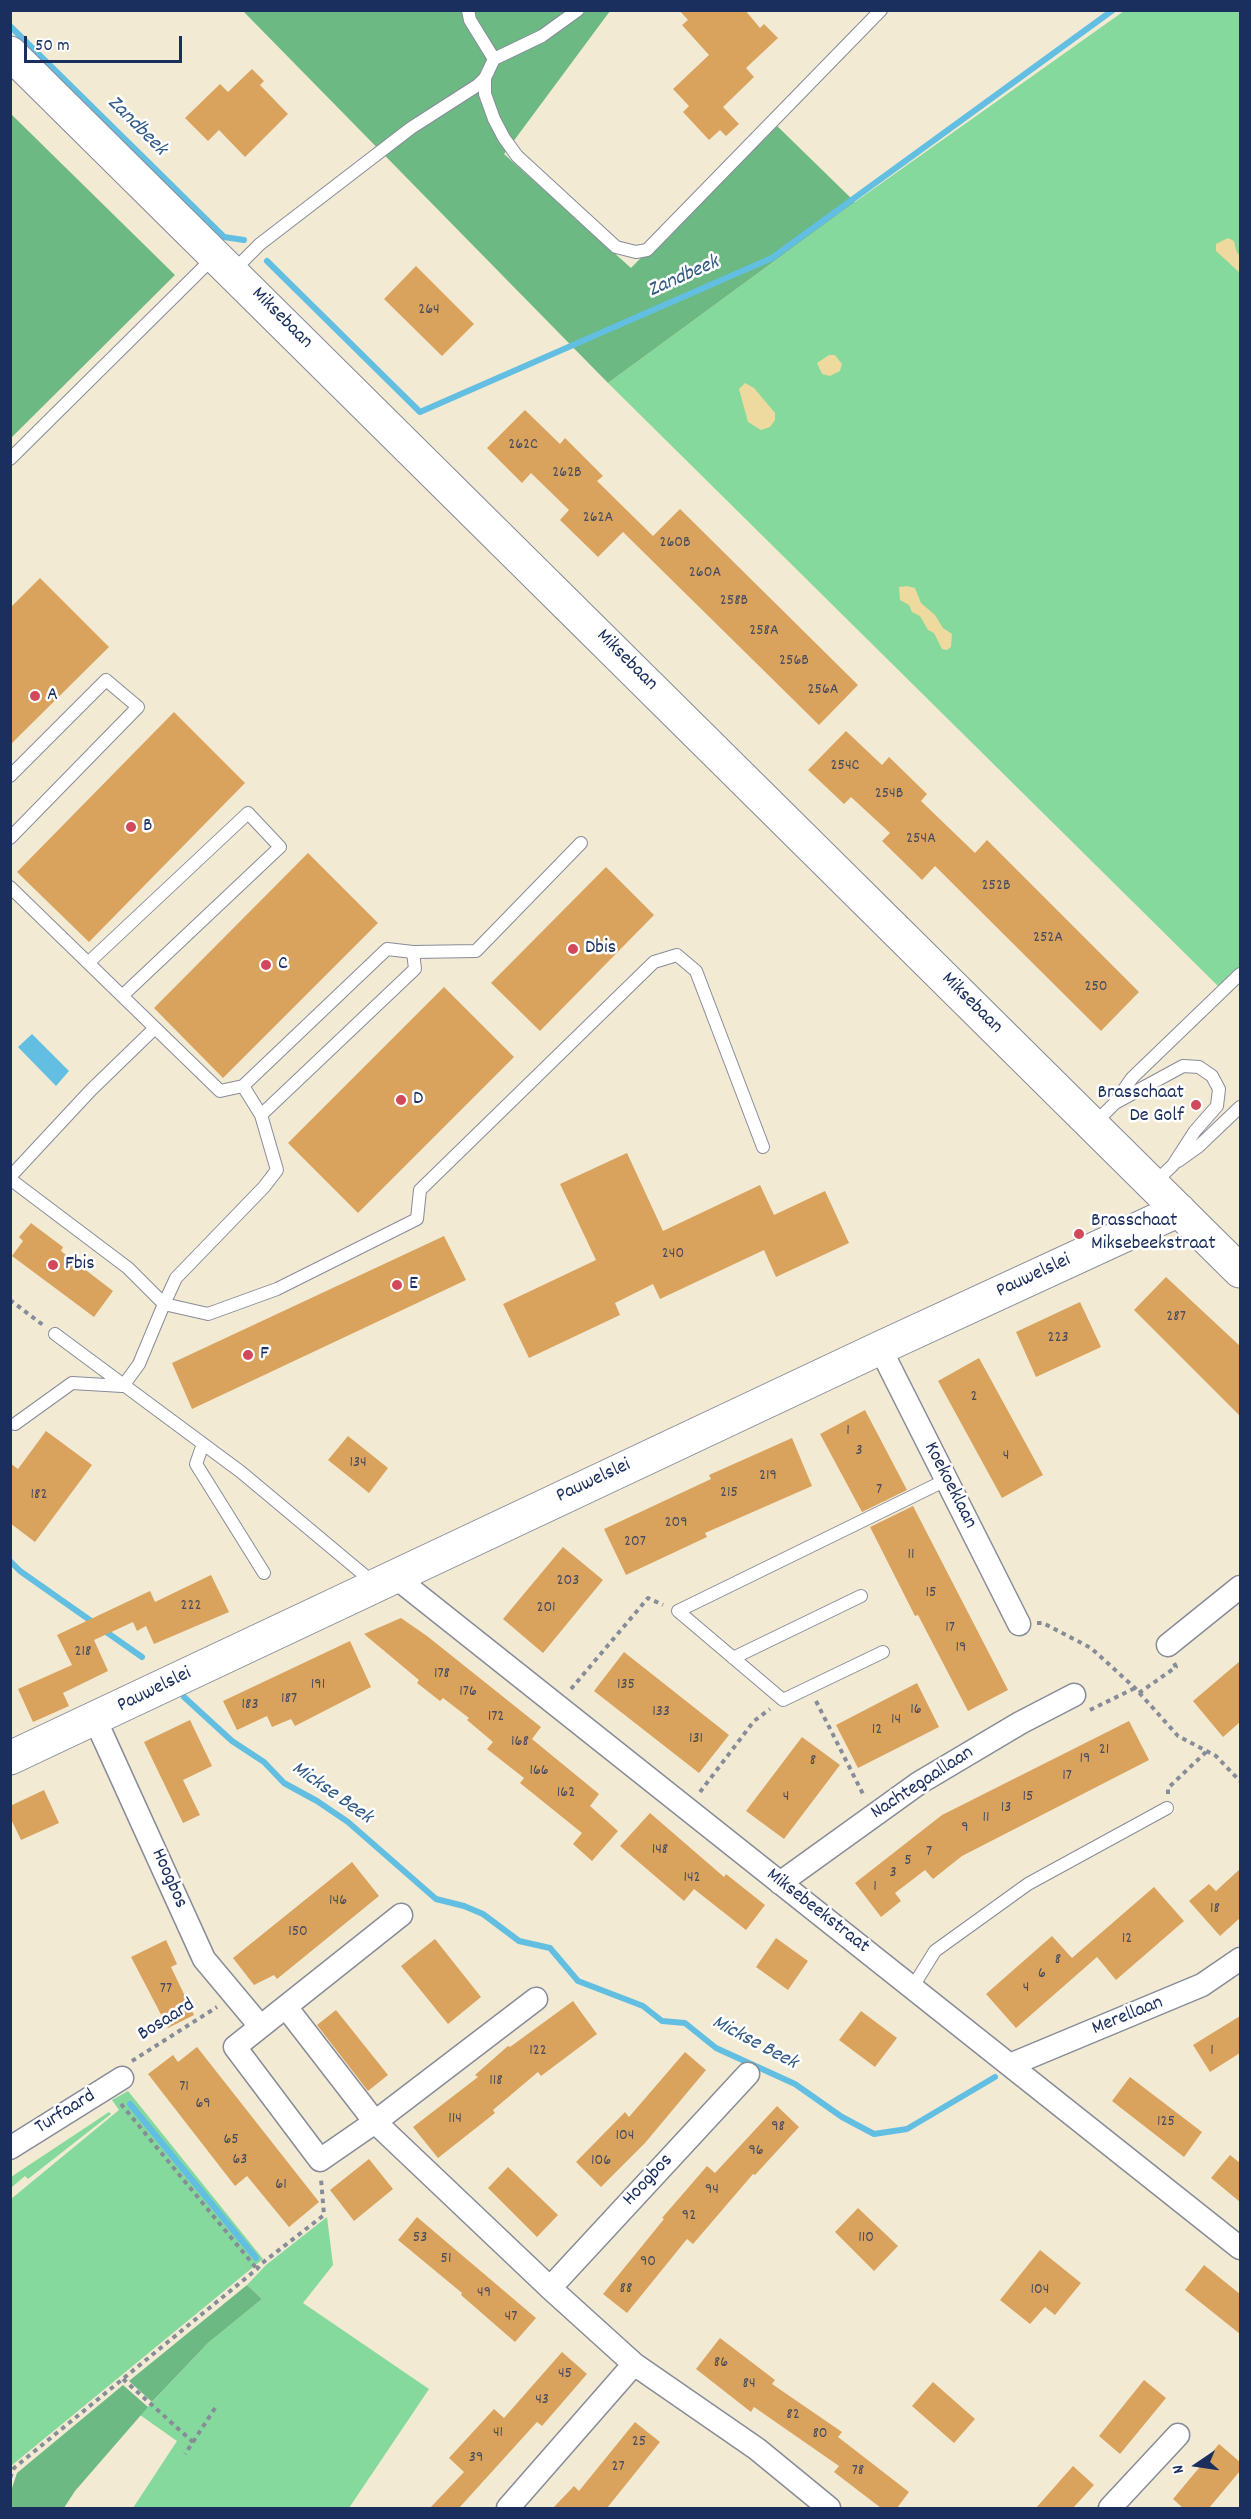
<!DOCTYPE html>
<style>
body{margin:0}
#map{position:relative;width:1251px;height:2519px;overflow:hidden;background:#f3ead4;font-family:Dekko,sans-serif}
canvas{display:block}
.frame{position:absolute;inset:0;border:12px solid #1b2f5e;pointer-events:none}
.north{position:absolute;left:1167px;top:2435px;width:60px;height:60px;-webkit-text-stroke:4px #fff;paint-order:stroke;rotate:257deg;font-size:16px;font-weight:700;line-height:24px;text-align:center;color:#1b2f5e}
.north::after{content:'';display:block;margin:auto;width:21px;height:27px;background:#1b2f5e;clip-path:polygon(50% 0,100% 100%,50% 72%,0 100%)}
.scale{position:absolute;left:24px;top:36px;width:158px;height:27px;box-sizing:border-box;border:3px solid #1b2f5e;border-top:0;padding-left:8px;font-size:18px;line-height:21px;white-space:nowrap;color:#1b2f5e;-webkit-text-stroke:4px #fff;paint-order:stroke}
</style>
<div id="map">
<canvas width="1251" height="2519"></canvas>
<div class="frame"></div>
<div class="north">N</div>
<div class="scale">50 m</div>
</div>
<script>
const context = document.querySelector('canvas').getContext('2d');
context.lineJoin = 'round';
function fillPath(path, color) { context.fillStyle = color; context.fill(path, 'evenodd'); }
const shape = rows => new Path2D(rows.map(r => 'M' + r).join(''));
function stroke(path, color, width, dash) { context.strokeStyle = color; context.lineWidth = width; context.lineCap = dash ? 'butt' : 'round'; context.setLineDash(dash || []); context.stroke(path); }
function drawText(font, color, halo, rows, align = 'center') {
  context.font = font + ' Dekko,sans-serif'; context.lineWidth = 5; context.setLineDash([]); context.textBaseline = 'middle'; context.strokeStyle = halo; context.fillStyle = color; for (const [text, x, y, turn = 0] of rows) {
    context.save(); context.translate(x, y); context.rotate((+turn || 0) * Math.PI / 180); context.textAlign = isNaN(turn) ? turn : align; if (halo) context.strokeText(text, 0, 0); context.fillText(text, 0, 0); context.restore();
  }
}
const green = shape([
 [1124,11,1240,11,1240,966,1219,987,608,383,855,202],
 [128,2091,263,2259,11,2466,11,2199,119,2110,112,2100],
 [109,2112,111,2114,28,2179,25,2176,12,2187,11,2177],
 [327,2217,333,2265,303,2303,429,2389,349,2508,133,2508,177,2441,140,2415,208,2343,262,2299,247,2285,266,2265]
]);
const forest = shape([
 [243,11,610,11,504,154,631,268,773,122,855,202,608,383],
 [11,114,175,275,11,438,10,438],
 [247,2285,262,2299,208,2343,152,2402,129,2381],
 [123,2385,148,2407,75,2491,64,2508,11,2508,11,2491,17,2473]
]);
const sand = shape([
 [1228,238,1234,241,1237,253,1240,255,1240,273,1216,251,1216,244],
 [829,355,835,355,842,364,840,371,830,376,822,374,817,363],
 [745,383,754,388,775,413,775,420,770,427,761,430,748,422,739,389],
 [907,586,915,588,921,603,935,615,943,628,952,634,951,647,947,650,942,649,934,633,928,630,920,616,912,612,909,605,900,600,899,587]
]);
const water = shape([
 [32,1034,69,1071,56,1086,18,1047]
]);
const stream = shape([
 [10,26,224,237,244,240],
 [267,261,420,412,772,258,1113,10],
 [10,1561,20,1571,94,1623],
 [102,1629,142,1657],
 [184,1697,232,1741,264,1762,284,1783,317,1801,348,1822,436,1899,464,1906,483,1914,519,1941,550,1948,578,1981,643,2006,662,2021,685,2023,716,2048,795,2084,842,2117,874,2134,907,2129,995,2077],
 [130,2104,256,2258]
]);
const building = shape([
 [679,10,745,10,760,28,764,24,778,38,746,68,754,77,723,107,739,124,726,136,720,130,709,140,683,112,689,106,673,89,709,55,682,25,688,20],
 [252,69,264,81,260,85,288,114,245,157,219,130,208,141,185,118,220,84,228,92],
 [416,266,474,324,442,356,384,299],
 [525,410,560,444,565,438,603,476,597,481,653,536,680,509,858,685,819,725,623,532,598,557,560,520,569,510,531,473,522,483,487,448],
 [40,578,109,647,10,745,10,608],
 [174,712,245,783,89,942,17,872],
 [846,731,882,765,889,757,927,794,921,801,975,853,987,840,1139,992,1101,1031,935,866,922,880,882,841,890,833,851,797,844,804,808,770],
 [308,853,378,923,223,1078,154,1008],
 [606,867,654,915,540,1031,491,983],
 [444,987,514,1057,358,1213,288,1143],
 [627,1153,663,1231,760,1185,774,1215,825,1191,849,1243,776,1277,764,1250,660,1299,653,1284,615,1303,620,1315,529,1358,503,1304,596,1260,560,1184],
 [31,1223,63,1247,61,1251,113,1291,94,1317,12,1256,23,1241,19,1237],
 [444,1236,466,1280,192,1409,172,1363],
 [1166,1277,1240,1346,1240,1416,1134,1310],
 [1080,1302,1101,1347,1036,1377,1016,1332],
 [979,1358,1043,1475,1002,1498,938,1381],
 [865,1410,907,1490,862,1512,820,1434],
 [46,1431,92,1465,35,1542,10,1523,10,1463,18,1469],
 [348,1436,388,1468,369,1493,328,1460],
 [792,1438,812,1486,705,1533,707,1537,626,1575,604,1529,711,1479,709,1475],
 [913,1506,1008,1690,968,1711,918,1615,915,1616,870,1527],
 [563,1547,603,1580,543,1653,503,1619],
 [211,1575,229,1612,154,1644,146,1626,137,1631,133,1622,94,1640,108,1671,63,1693,69,1706,33,1722,18,1689,72,1665,57,1635,150,1591,155,1602],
 [401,1618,427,1636,541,1727,532,1739,599,1794,590,1806,618,1831,592,1861,573,1844,582,1833,520,1783,524,1778,487,1749,493,1742,467,1720,469,1718,443,1698,440,1701,417,1683,419,1680,364,1634],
 [350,1641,371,1687,295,1726,291,1719,272,1727,267,1716,237,1730,223,1701],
 [624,1652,729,1735,699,1773,594,1691],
 [1240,1661,1240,1722,1223,1737,1193,1701],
 [917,1683,939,1727,858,1768,836,1725],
 [190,1720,212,1766,183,1780,200,1815,183,1823,144,1742],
 [1129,1721,1149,1760,962,1856,933,1879,925,1870,895,1893,901,1901,881,1917,855,1883,942,1815],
 [802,1737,840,1765,784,1839,746,1811],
 [44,1790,59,1823,21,1840,10,1817,10,1806],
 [650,1813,724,1877,726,1874,765,1905,746,1930,694,1889,684,1901,620,1846],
 [352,1862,379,1896,277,1979,274,1975,254,1985,233,1958],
 [1240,1869,1240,1918,1220,1936,1189,1901,1209,1884,1216,1891],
 [1154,1887,1184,1921,1116,1980,1097,1957,1016,2028,986,1994,1052,1936,1072,1958],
 [776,1938,808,1961,788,1990,756,1967],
 [435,1939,481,1997,448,2024,401,1966],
 [166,1940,177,1964,171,1967,194,2015,168,2028,131,1957],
 [573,2001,597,2034,541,2076,538,2072,493,2110,495,2113,438,2158,413,2127,478,2077,475,2075,508,2046,510,2047],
 [336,2010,388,2075,368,2091,317,2025],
 [861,2011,897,2038,875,2067,839,2040],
 [1240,2016,1240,2053,1210,2072,1193,2045],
 [197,2047,319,2202,289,2227,247,2176,235,2186,148,2074,173,2055,178,2062],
 [685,2052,706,2070,645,2143,601,2187,576,2162,625,2112,629,2117],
 [1130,2077,1202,2132,1184,2157,1112,2101],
 [777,2106,799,2127,755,2175,753,2174,693,2244,687,2239,627,2313,603,2294,664,2219,662,2218,707,2166,715,2173],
 [1230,2155,1240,2163,1240,2202,1211,2178],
 [369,2159,393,2189,354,2221,330,2190],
 [508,2167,558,2215,537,2237,488,2188],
 [858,2208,898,2246,874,2271,835,2232],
 [417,2217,536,2318,515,2342,461,2295,462,2293,398,2240],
 [1040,2250,1081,2283,1055,2315,1045,2307,1030,2324,1000,2300],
 [1204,2265,1240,2294,1240,2334,1185,2290],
 [720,2338,775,2380,772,2384,842,2432,838,2437,909,2492,897,2508,881,2508,834,2472,839,2466,754,2407,751,2412,696,2369],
 [562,2352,587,2374,542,2426,537,2422,459,2508,430,2508,464,2472,449,2458,494,2409,504,2418],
 [1144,2380,1166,2398,1120,2454,1099,2436],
 [933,2382,975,2419,954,2443,912,2406],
 [635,2422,660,2442,607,2508,553,2508,574,2486,579,2491],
 [1219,2444,1240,2462,1240,2471,1209,2508,1183,2508,1173,2499],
 [1073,2466,1094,2485,1073,2508,1036,2508]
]);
const path = shape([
 [10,1300,43,1325],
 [1037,1623,1043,1623,1091,1648,1135,1688,1178,1736,1216,1756,1240,1781],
 [571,1689,648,1598,663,1605],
 [1139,1693,1176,1667,1174,1663],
 [816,1701,864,1796],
 [1090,1710,1135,1688],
 [700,1792,754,1721,770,1709],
 [1168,1794,1168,1788,1206,1752],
 [132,2061,217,2007],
 [121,2104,257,2269],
 [123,2379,193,2442,185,2454],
 [193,2442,217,2405],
 [10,2478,14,2468,257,2269,261,2264,324,2215,321,2179]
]);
const lane = shape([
 [468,10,470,20,494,59],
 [485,78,485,94,494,119,504,138,517,156,616,247,636,252,647,250,881,10],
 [233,271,260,244,411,128,478,85,485,78,494,59,542,36,578,10],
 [10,459,213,258],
 [10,776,106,680,138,707,10,838],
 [10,887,220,1091,243,1086],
 [88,963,248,813,280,847,122,996],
 [1116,1101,1132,1078,1240,974],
 [261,1115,243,1086,387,949,413,952],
 [1094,1124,1115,1103,1183,1066,1199,1067,1212,1076,1219,1089,1217,1106,1195,1131,1173,1165,1154,1183],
 [1178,1161,1199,1146,1240,1107],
 [10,1177,91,1090,155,1028],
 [10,1179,128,1268,164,1304,176,1278,264,1187,277,1170,261,1115,415,969,413,952,476,951,581,843],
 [55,1334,241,1472,375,1584],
 [123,1386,139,1364,164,1304,208,1314,277,1289,417,1219,420,1190,654,962,677,955,696,971,763,1147],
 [15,1424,72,1383,122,1386],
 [203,1444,196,1464,264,1573],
 [883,1652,783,1700,678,1611,946,1480],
 [733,1658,861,1596],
 [912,1988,935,1951,1028,1884,1167,1808]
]);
const street = shape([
 [880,1348,1019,1624],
 [394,1576,1240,2248],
 [1168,1645,1240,1587],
 [95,1719,204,1959,260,2026],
 [780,1883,919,1783,1020,1723,1074,1695],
 [401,1915,235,2047,320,2160,375,2122,536,1999],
 [286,2007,375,2122,550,2288,634,2364,757,2449,829,2508],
 [1010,2065,1202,1985,1240,1959],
 [10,2148,122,2078],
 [550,2288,748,2074],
 [508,2508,634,2364],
 [1110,2508,1178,2435]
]);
const secondary = shape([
 [10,53,1240,1271],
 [10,1758,880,1348,1179,1210]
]);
const markers = [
 [35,696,6,"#d1495b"],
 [131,827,6,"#d1495b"],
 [573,949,6,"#d1495b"],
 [266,965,6,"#d1495b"],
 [401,1100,6,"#d1495b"],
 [1196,1105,6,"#d1495b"],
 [1079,1234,6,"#d1495b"],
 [53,1265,6,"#d1495b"],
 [397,1285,6,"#d1495b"],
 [248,1355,6,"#d1495b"]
];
const numberNames = [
 ["264",429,311],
 ["262C",523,446],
 ["262B",567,474],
 ["262A",598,519],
 ["260B",675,544],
 ["260A",705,574],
 ["258B",734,602],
 ["258A",764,632],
 ["256B",794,662],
 ["256A",823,691],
 ["254C",845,767],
 ["254B",889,795],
 ["254A",921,840],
 ["252B",996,887],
 ["252A",1048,939],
 ["250",1096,988],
 ["240",673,1255],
 ["287",1176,1318],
 ["223",1058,1339],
 ["2",974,1398],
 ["1",848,1432],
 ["3",859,1452],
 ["4",1006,1457],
 ["134",358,1464],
 ["219",768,1477],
 ["7",879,1491],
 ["215",729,1494],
 ["182",39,1496],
 ["209",676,1524],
 ["207",635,1543],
 ["11",911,1556],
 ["203",568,1582],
 ["15",931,1594],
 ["222",191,1607],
 ["201",546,1609],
 ["17",950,1629],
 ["19",961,1649],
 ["218",83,1653],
 ["178",442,1675],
 ["191",318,1686],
 ["135",626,1686],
 ["176",468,1693],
 ["187",289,1700],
 ["183",250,1706],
 ["16",916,1711],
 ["133",661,1713],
 ["172",496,1718],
 ["14",896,1721],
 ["12",877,1731],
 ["131",696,1740],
 ["168",520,1743],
 ["21",1104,1751],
 ["19",1085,1760],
 ["8",813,1762],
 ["166",539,1772],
 ["17",1067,1777],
 ["162",566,1794],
 ["4",786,1798],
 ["15",1028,1798],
 ["13",1006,1809],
 ["11",986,1819],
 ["9",965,1829],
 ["148",660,1851],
 ["7",929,1853],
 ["5",908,1862],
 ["3",893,1874],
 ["142",692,1879],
 ["1",875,1888],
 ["146",338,1902],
 ["18",1215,1910],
 ["150",298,1933],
 ["12",1127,1940],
 ["8",1058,1961],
 ["6",1042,1975],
 ["4",1026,1989],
 ["77",166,1990],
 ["122",538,2052],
 ["1",1212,2052],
 ["118",496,2082],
 ["71",184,2088],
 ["69",203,2105],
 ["114",455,2120],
 ["125",1166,2123],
 ["98",778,2128],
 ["104",625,2137],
 ["65",231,2141],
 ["96",756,2152],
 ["63",240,2161],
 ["106",601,2162],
 ["61",281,2186],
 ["94",712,2191],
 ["92",689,2217],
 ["53",420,2239],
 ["110",866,2239],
 ["51",446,2260],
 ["90",648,2263],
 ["88",626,2290],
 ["104",1040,2291],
 ["49",484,2294],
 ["47",511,2318],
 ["86",721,2364],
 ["45",565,2375],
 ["84",749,2385],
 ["43",542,2401],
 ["82",793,2416],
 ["41",498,2434],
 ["80",820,2435],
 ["25",639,2443],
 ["39",476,2459],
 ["27",618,2468],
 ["78",858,2472]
];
const streetNames = [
 ["Miksebaan",281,319,45],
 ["Miksebaan",626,661,45],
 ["Miksebaan",971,1004,45],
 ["Pauwelslei",1034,1277,-25],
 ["Pauwelslei",594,1482,-25],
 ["Koekoeklaan",949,1486,63],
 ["Pauwelslei",155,1691,-26],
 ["Nachtegaallaan",923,1784,-33],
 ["Hoogbos",168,1879,66],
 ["Miksebeekstraat",817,1912,38],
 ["Merellaan",1128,2017,-22],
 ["Bosaard",167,2021,-32],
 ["Turfaard",66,2113,-32],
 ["Hoogbos",649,2181,-47]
];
const poiNames = [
 ["A",47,696],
 ["B",143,827],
 ["Dbis",585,949],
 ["C",278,965],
 ["Brasschaat",1184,1094,"right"],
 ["De Golf",1184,1117,"right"],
 ["D",413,1100],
 ["Brasschaat",1091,1222],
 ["Miksebeekstraat",1091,1245],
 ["Fbis",65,1265],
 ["E",409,1285],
 ["F",260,1355]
];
const waterNames = [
 ["Zandbeek",136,127,45],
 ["Zandbeek",684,278,-24],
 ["Mickse Beek",331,1794,35],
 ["Mickse Beek",754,2044,28]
];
fillPath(green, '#85d99c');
fillPath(forest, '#6cb984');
fillPath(sand, '#eeda9e');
fillPath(water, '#63bfe1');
stroke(stream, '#63bfe1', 6);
fillPath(building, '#d9a35d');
stroke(lane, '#878c99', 14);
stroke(street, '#878c99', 25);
stroke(secondary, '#878c99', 35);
stroke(path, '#878c99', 4, [4.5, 4.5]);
stroke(lane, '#fff', 12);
stroke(street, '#fff', 22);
stroke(secondary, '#fff', 33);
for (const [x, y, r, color] of markers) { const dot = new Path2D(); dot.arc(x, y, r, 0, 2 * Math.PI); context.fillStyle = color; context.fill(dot); stroke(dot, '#fff', 2); }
drawText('16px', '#4a4c5e', null, numberNames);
drawText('20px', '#1b2f5e', '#fff', streetNames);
drawText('20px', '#1b2f5e', '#fff', poiNames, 'left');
drawText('italic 21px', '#315a85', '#fff', waterNames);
</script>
